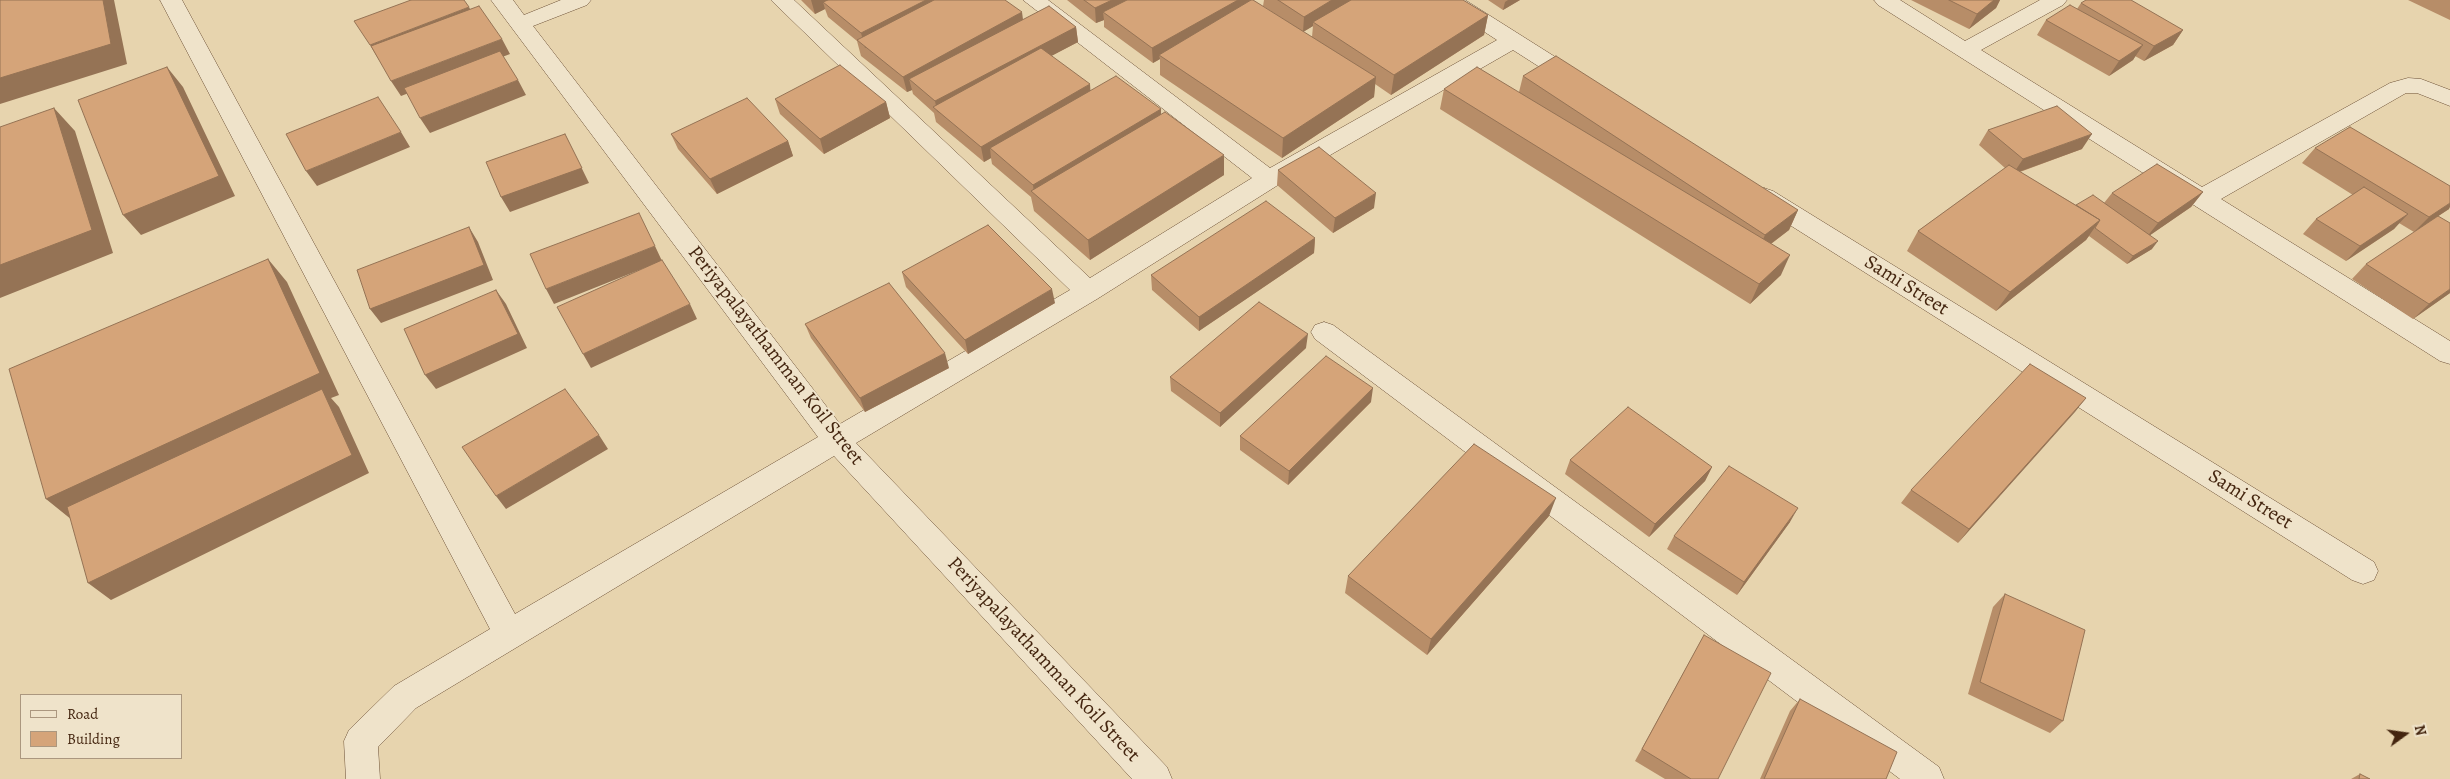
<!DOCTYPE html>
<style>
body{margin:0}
#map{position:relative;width:2450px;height:779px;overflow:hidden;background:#e7d4ae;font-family:Alegreya,serif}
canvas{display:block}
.legend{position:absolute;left:20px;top:694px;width:162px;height:65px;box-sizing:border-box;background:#efe3ca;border:1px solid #ab977f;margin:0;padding:6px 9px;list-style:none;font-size:15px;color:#44250f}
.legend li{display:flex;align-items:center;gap:10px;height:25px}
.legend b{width:25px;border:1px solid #ab977f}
.north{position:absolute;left:2380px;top:709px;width:50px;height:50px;-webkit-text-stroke:4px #efe3ca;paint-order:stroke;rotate:76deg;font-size:14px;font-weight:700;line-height:20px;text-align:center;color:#44250f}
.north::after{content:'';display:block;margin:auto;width:18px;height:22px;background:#44250f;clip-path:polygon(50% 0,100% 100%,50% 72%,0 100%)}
</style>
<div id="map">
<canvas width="2450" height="779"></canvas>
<ul class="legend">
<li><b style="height:6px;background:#efe3ca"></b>Road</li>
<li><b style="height:14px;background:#d5a479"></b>Building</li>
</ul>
<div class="north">N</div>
</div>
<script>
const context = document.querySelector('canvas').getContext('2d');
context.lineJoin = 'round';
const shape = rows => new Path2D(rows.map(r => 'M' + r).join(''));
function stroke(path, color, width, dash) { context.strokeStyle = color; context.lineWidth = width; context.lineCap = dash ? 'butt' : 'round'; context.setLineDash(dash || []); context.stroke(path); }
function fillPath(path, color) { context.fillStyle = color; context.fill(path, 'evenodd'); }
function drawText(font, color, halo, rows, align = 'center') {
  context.font = font + ' Alegreya,serif'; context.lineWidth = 4; context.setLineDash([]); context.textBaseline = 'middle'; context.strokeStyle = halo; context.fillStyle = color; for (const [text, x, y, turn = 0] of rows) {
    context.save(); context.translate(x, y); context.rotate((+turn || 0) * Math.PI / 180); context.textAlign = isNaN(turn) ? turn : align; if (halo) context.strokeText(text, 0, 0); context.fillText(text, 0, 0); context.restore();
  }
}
const minor = shape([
 [160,0,182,0,515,614,818,437,491,0,513,0,524,15,561,0,591,0,587,5,533,26,840,424,1070,290,771,0,794,0,1090,278,1252,178,1023,0,1048,0,1270,168,1497,40,1443,5,1439,0,1465,0,1587,77,1590,82,1587,87,1579,89,1571,87,1513,50,1278,185,1097,299,856,443,1167,767,1172,779,1132,779,834,456,416,708,378,747,380,779,346,779,344,741,349,730,394,686,490,629,160,0],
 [1874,0,1900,0,1965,41,2040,0,2067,0,2063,5,1981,50,2202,187,2390,83,2408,78,2421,79,2450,90,2450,106,2417,93,2406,93,2221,199,2450,341,2450,364,2440,361,1878,5,1874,0],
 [1764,188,1773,191,2374,562,2378,571,2374,580,2363,584,2352,580,1755,203,1752,197,1755,191,1764,188],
 [1324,322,1333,325,1939,767,1944,779,1900,779,1315,339,1311,332,1315,325,1324,322]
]);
const wall = shape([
 [801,0,1005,0,1023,20,1076,27,1078,42,1051,56,1090,91,1161,109,1161,114,1224,175,1090,260,1034,211,1031,197,992,164,991,158,984,162,936,122,934,113,913,94,912,90,907,92,861,56,857,41,828,17,825,9,815,14],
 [1067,0,1253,0,1297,28,1263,6,1264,0,1463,0,1488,15,1484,35,1391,95,1375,84,1374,97,1282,158,1160,75,1160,59,1153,63,1104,27,1104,20,1096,23],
 [1313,26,1312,37,1303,32],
 [1488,0,1520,0,1503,10],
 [1911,0,2000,0,1996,8,1969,29],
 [2408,0,2450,0,2450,20],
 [2081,3,2183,30,2173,45,2144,61,2135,56,2133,60,2109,76,2037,35,2046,20,2077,9],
 [1523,76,1798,210,1789,230,1771,244,1781,275,1750,304,1440,109,1444,89,1519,92],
 [775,99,886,102,890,118,824,154,780,114],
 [1988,130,2082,149,2020,172,2076,205,2104,203,2112,193,2203,192,2191,207,2150,235,2152,249,2127,264,2089,236,2086,240,1996,311,1907,251,1918,231,2005,168,1979,145],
 [671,134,788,141,793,156,717,194,678,149],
 [2315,148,2449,209,2414,232,2399,223,2394,229,2346,261,2303,234,2316,219,2353,195,2302,163],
 [1278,170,1374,208,1333,233,1277,185],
 [1315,238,1314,253,1199,331,1152,290,1151,275],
 [2366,264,2450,293,2413,319,2352,279],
 [902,272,1055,303,968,354,906,287],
 [805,324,949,368,865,412,811,338],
 [1306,348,1220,427,1171,391,1170,377],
 [2086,398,1958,543,1901,503,1911,490],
 [1371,402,1288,485,1240,450,1240,436],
 [1570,460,1712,467,1705,481,1649,537,1565,474],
 [1549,516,1427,655,1345,593,1348,576],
 [1790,522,1737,595,1667,549,1674,536],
 [2005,594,2063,721,2050,733,1968,694,1993,607],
 [1704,635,1718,779,1665,779,1635,761],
 [1800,699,1886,779,1760,779,1790,711],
 [2360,774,2370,779,2351,779]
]);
const shadedWall = shape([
 [103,0,114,0,127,64,0,104,0,78],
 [811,0,846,0,823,2,825,9,815,14],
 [926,0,959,0,865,48,861,33],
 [1112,0,1144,0,1103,12,1104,20,1096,23,1095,8],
 [1238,0,1252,0,1159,55,1160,59,1153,63,1152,48],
 [1332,0,1356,0,1313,22,1313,26,1303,32,1304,17],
 [1508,0,1520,0,1503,10,1505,2],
 [1994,0,2000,0,1996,8,1969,29,1977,14],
 [469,7,477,22,379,60,370,45],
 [1022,12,1024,27,909,79,912,90,907,92,903,77],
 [1488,15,1484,35,1391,95,1394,75],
 [1076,27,1078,42,941,114,937,111,935,101],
 [2183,30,2173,45,2144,61,2154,46],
 [502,39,510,54,401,96,391,81],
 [2143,45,2133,60,2109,76,2119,61],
 [167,67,183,87,235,196,141,235,123,215],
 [1376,77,1374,97,1282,158,1283,138],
 [518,80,526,95,430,133,420,118],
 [1090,84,1091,99,990,148,991,158,984,162,981,147],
 [886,102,890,118,824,154,820,139],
 [54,108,75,131,113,253,0,298,0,265],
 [1161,109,1161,124,1034,194,1033,185],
 [401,132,410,147,317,186,306,171],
 [565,134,589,183,510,212,501,197],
 [2092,134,2082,149,2013,174,2023,159],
 [788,141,793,156,717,194,710,179],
 [1224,155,1224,175,1090,260,1088,240],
 [2203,192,2191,207,2146,238,2158,223],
 [1376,193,1374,208,1333,233,1335,218],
 [2450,203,2450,207,2449,209,2414,232,2429,217],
 [1798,210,1789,230,1756,255,1765,235],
 [2408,214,2394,229,2346,261,2360,246],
 [2100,220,2086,240,1996,311,2010,292],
 [469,227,478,242,493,280,381,323,370,309],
 [1315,238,1314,253,1199,331,1199,317],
 [2158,241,2152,249,2127,264,2133,256],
 [655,246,662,261,554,304,546,289],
 [1790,255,1781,275,1750,304,1759,284],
 [268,259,287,282,339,395,331,398,339,407,369,473,111,600,88,583,72,520,46,499],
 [1052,289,1055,303,968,354,965,340],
 [2450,289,2450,293,2413,319,2429,304],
 [496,290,506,304,527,348,436,389,425,375],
 [690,304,697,319,591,368,583,354],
 [1308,334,1306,348,1220,427,1220,413],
 [945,353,949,368,865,412,860,398],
 [1373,388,1371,402,1288,485,1289,471],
 [2086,398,2075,412,1958,543,1969,529],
 [599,435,608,449,506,509,496,496],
 [1712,467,1705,481,1649,537,1655,524],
 [1556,498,1549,516,1427,655,1431,639],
 [1798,508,1790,522,1737,595,1744,582]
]);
const building = shape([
 [0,0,103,0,111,44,0,78,0,0],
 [411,0,464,0,469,7,370,45,354,21,411,0],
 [828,0,926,0,861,33,823,2,828,0],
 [934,0,1005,0,1022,12,903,77,857,40,934,0],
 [1084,0,1112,0,1095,8,1084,0],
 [1127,0,1238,0,1152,48,1103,12,1127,0],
 [1251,0,1253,0,1376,77,1283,138,1159,55,1251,0],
 [1278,0,1332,0,1304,17,1278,0],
 [1351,0,1463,0,1488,15,1394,75,1313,22,1351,0],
 [1949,0,1994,0,1977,14,1949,0],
 [2086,0,2131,0,2183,30,2154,46,2081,3,2086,0],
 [2070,5,2143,45,2119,61,2046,20,2070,5],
 [479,6,502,39,391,81,371,46,479,6],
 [1049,6,1076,27,935,101,909,79,1049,6],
 [1041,48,1090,84,981,147,933,107,1041,48],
 [500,51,518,80,420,118,404,88,500,51],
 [1556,56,1798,210,1765,235,1523,76,1556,56],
 [840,65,886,102,820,139,775,99,840,65],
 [167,67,219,176,123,215,78,100,167,67],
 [1477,67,1790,255,1759,284,1444,89,1477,67],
 [1116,76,1161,109,1033,185,990,148,1116,76],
 [378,97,401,132,306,171,286,134,378,97],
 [747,98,788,141,710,179,671,134,747,98],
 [2057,106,2092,134,2023,159,1988,130,2057,106],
 [54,108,92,230,0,265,0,127,54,108],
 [1165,112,1224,155,1088,240,1031,191,1165,112],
 [2350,127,2450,186,2450,203,2429,217,2315,148,2350,127],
 [565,134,582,168,501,197,486,162,565,134],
 [1319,147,1376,193,1335,218,1278,170,1319,147],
 [2157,164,2203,192,2158,223,2112,193,2157,164],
 [2009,165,2100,220,2010,292,1918,231,2009,165],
 [2364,187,2408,214,2360,246,2316,219,2364,187],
 [2093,195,2158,241,2133,256,2095,228,2100,220,2076,205,2093,195],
 [1266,201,1315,238,1199,317,1151,275,1266,201],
 [639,213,655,246,546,289,530,254,639,213],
 [2438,216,2450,223,2450,289,2429,304,2366,264,2438,216],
 [988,225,1052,289,965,340,902,272,988,225],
 [469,227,484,265,370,309,357,270,469,227],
 [268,259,320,373,46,499,9,369,268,259],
 [662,260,690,304,583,354,557,307,662,260],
 [889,283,945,353,860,398,805,324,889,283],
 [496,290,518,334,425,375,404,329,496,290],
 [1259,302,1308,334,1220,413,1170,377,1259,302],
 [1326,356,1373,388,1289,471,1240,436,1326,356],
 [2030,364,2086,398,1969,529,1911,490,2030,364],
 [322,389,352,455,88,583,67,507,322,389],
 [565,389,599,435,496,496,462,447,565,389],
 [1628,407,1712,467,1655,524,1570,460,1628,407],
 [1474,444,1556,498,1431,639,1348,576,1474,444],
 [1729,466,1798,508,1744,582,1674,536,1729,466],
 [2005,594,2085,630,2063,721,1980,682,2005,594],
 [1704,635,1771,673,1718,779,1691,779,1642,749,1704,635],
 [1800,699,1897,752,1886,779,1764,779,1800,699],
 [2360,774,2370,779,2359,779,2360,774]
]);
const streetNames = [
 ["Sami Street",1906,286,32],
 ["Periyapalayathamman Koil Street",775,356,52],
 ["Sami Street",2250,500,32],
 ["Periyapalayathamman Koil Street",1043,660,47]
];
stroke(minor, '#6d5137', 1);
fillPath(minor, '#efe3ca');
fillPath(wall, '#b78d68');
fillPath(shadedWall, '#957355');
fillPath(building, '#d5a479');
stroke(building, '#957355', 1);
drawText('20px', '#44250f', '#efe3ca', streetNames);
</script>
